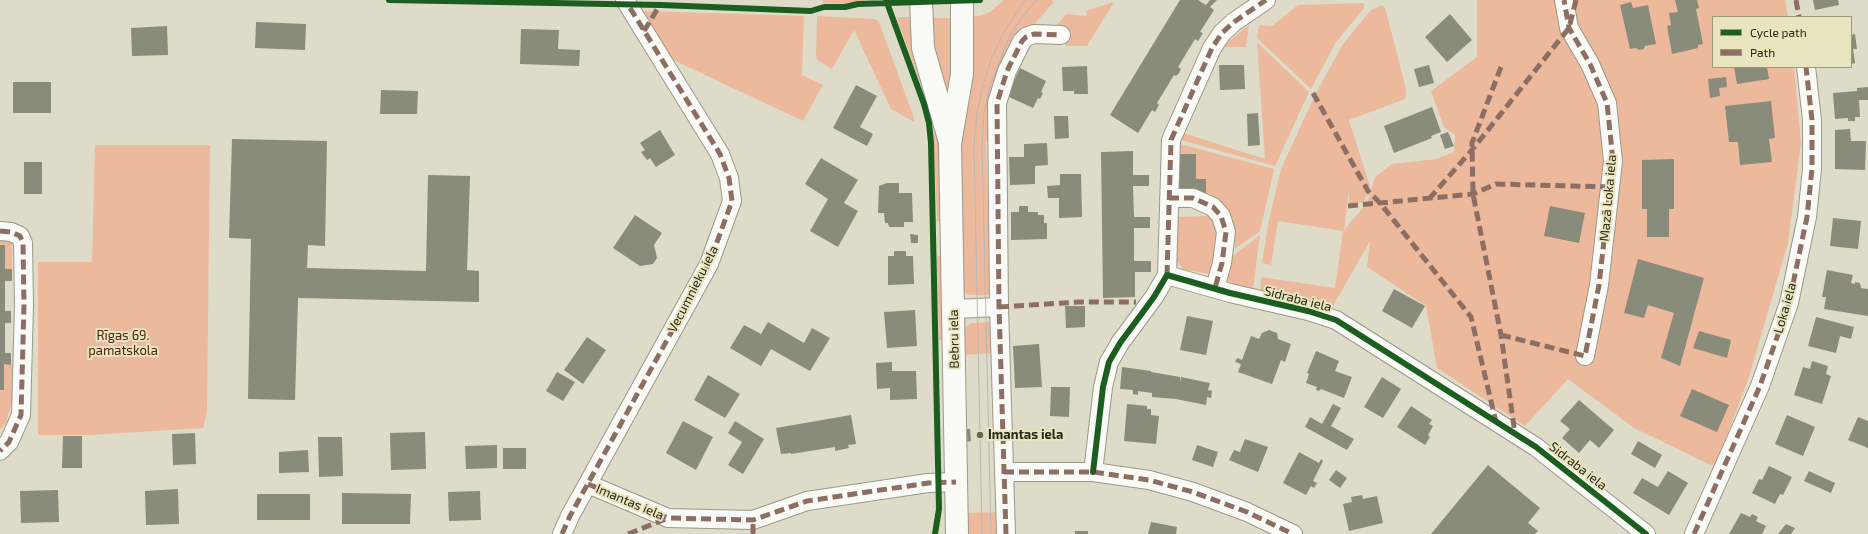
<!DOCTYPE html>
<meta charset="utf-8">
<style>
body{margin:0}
#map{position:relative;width:1868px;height:534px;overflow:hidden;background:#dedcc8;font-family:"Exo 2",sans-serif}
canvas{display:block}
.legend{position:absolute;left:1712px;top:16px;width:140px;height:52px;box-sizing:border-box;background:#e8e4be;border:1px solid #9c997c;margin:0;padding:5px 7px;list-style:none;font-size:12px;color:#292819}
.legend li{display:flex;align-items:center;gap:8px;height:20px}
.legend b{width:20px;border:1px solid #9c997c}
</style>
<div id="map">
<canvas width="1868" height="534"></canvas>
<ul class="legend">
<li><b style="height:5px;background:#1b5e20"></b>Cycle path</li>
<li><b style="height:5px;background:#8d6e63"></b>Path</li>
</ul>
</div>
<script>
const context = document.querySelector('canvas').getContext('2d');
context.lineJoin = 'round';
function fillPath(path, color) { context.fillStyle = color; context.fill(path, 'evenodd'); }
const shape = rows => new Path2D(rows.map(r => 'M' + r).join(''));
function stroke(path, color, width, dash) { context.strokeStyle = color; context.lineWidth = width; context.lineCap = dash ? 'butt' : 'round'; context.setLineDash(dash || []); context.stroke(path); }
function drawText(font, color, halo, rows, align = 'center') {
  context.font = font + ' "Exo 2",sans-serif'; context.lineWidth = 4; context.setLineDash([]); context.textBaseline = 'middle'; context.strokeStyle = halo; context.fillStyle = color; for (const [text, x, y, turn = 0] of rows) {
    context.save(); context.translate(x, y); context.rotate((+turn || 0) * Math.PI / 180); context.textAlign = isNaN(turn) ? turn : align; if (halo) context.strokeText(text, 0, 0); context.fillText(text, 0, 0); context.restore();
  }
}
const green = shape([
 [823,0,866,0,844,4,823,3],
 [1004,0,1052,0,1054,2,1032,27,1024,32,992,142,986,142,990,295,970,295,966,293,962,287,959,158,968,17,979,16,990,12],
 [1477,0,1785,0,1788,17,1713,17,1713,67,1794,67,1801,143,1788,243,1749,377,1715,467,1634,428,1568,379,1525,426,1437,368,1426,306,1367,267,1370,241,1329,313,1260,293,1261,277,1335,288,1343,231,1278,221,1271,265,1262,263,1269,220,1281,169,1316,93,1343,44,1371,10,1383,5,1386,11,1406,89,1405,99,1349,120,1370,186,1364,202,1349,204,1349,191,1344,230,1367,203,1375,177,1392,164,1437,159,1454,152,1455,135,1444,127,1431,91,1477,57],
 [1114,2,1087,46,1065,46,1065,32,1055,27,1066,14,1087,16,1086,11],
 [1364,3,1364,8,1336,42,1311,89,1257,38,1259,25,1272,26,1298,5],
 [643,11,804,16,802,75,823,85,803,121,669,58],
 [817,16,875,19,879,22,913,115,914,122,891,109,854,30,832,69,817,60,816,54],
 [898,17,914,17,939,129,943,221,937,221,933,124,927,101,897,19],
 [927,18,956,18,948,114],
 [1249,25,1246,47,1222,47],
 [1257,42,1309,92,1275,166,1177,139,1180,132,1265,159],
 [1176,143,1274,169,1260,231,1235,249,1235,231,1228,212,1218,200,1206,196,1206,179,1196,179,1196,154,1179,154],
 [95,145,210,145,207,412,203,428,90,435,38,435,38,262,92,262],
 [1207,216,1217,218,1221,228,1212,274,1184,270,1175,259,1174,217],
 [1260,235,1253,290,1227,283,1233,256],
 [0,237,9,239,12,243,12,269,5,269,5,246,0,245],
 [937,256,942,256,943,340,939,340],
 [989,322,992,323,996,353,963,355,963,332,964,328,971,323],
 [4,364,13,365,12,401,6,423,0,430,0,390,4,390],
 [999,512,1000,534,968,534,968,513]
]);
const building = shape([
 [1180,0,1198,0,1206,5,1210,0,1217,0,1210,7,1214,10,1200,32,1203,33,1198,41,1195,39,1178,67,1181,69,1179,73,1176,76,1174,75,1157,103,1159,105,1155,112,1152,110,1138,133,1110,115],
 [1675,0,1697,0,1699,8,1696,9,1703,44,1698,45,1698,48,1672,54,1667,26,1671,25,1669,13,1678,12],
 [1813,0,1838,0,1839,5,1815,10],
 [1631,2,1633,8,1648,5,1656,44,1645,46,1644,49,1639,50,1636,48,1630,49,1620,5],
 [1450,14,1472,40,1447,62,1425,37],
 [256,22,306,24,305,50,255,48],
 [167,26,168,55,132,56,131,28],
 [521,29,559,30,558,49,580,50,579,66,520,64],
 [1855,34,1857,49,1853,49,1855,63,1851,64,1851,35],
 [1219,65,1244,65,1245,89,1220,90],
 [1429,65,1434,83,1419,87,1414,69],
 [1087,66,1088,94,1074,94,1074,91,1063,91,1062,67],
 [1734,67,1767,67,1769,79,1737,84],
 [1020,68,1046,81,1041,92,1043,93,1040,99,1038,98,1033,108,1007,96,1010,82,1014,81],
 [1726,77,1727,87,1719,88,1720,96,1710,98,1708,79],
 [13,82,51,82,51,113,13,113],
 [856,85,877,96,860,127,873,134,867,146,833,128],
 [1868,87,1868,100,1859,100,1860,117,1855,117,1855,121,1848,121,1848,118,1835,119,1833,93,1857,91,1857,88],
 [381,90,418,91,417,114,380,114],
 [1771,101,1775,138,1769,139,1772,162,1740,165,1738,142,1729,142,1725,106],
 [1432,107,1441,132,1431,136,1432,138,1394,153,1384,126],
 [1258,113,1260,145,1248,146,1247,114],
 [1054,116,1068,116,1069,138,1055,139],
 [1850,129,1851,141,1866,141,1865,170,1835,169,1835,130],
 [660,130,675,155,656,167,650,158,647,160,641,152,645,150,640,143],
 [1448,132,1454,146,1445,149,1440,135],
 [232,139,327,141,325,246,308,245,307,268,426,271,428,175,470,176,467,270,479,271,479,302,298,298,295,400,248,399,251,239,229,238],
 [1047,143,1048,165,1035,166,1035,184,1010,185,1009,157,1024,157,1024,144],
 [1133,151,1133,175,1149,175,1149,186,1133,186,1134,217,1150,217,1150,228,1134,228,1134,261,1151,261,1151,272,1135,272,1135,297,1103,298,1101,152],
 [1179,154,1196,154,1196,179,1206,179,1206,196,1179,191],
 [821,158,858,180,844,203,858,211,838,247,810,231,828,199,805,184],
 [1674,159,1674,209,1669,209,1669,237,1647,237,1647,209,1642,209,1642,160],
 [24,162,42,162,42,194,24,194],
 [1060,174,1081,174,1082,217,1059,218,1059,198,1048,198,1047,186,1060,185],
 [887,183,899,183,899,193,912,193,913,222,904,222,904,227,889,227,888,223,885,223,884,213,878,213,879,186],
 [1019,206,1028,206,1028,212,1038,212,1038,215,1044,215,1044,223,1047,223,1047,239,1011,240,1011,212,1019,212],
 [1550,206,1585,213,1579,243,1544,236],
 [635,215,662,233,654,245,657,258,653,264,640,266,613,248],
 [1833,218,1861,221,1858,249,1830,246],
 [910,234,918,235,918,243,911,243],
 [0,245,5,245,5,269,12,269,12,281,5,281,5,311,11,311,11,323,5,323,5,353,11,353,11,365,4,364,4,390,0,390],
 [894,251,906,251,906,256,913,256,914,284,888,285,888,256,894,256],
 [1638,259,1704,278,1680,366,1661,358,1674,313,1648,305,1644,318,1624,313],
 [1827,270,1853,275,1851,283,1855,284,1855,282,1860,283,1861,288,1868,289,1868,316,1824,309,1826,297,1822,297],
 [1394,289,1425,306,1412,328,1382,311],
 [1065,306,1085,306,1085,327,1066,328],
 [915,310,917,346,887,348,884,312],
 [1187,316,1213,321,1206,355,1180,350],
 [1816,317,1854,327,1851,339,1840,336,1836,353,1808,346],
 [768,322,804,343,812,328,830,338,810,371,771,349,761,366,730,348,744,325,761,334],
 [1269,330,1277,333,1278,339,1291,344,1285,362,1281,360,1272,384,1238,372,1241,364,1235,362,1237,358,1242,360,1251,336,1259,339,1262,333],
 [1699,331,1731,340,1727,358,1693,348],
 [587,337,606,350,583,384,564,370],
 [1039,344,1042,387,1015,388,1013,346],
 [1316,351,1339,361,1335,371,1352,377,1344,398,1321,389,1319,391,1316,390,1317,387,1306,383,1309,374,1307,373],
 [1812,361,1828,366,1826,374,1831,376,1822,404,1794,395,1803,367,1810,369],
 [892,362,892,371,916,371,917,399,890,400,890,388,877,389,876,363],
 [1122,367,1151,371,1151,372,1180,377,1180,382,1181,377,1210,383,1208,390,1212,391,1211,398,1207,397,1206,405,1176,399,1152,397,1152,393,1138,391,1138,395,1133,394,1133,390,1120,389],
 [557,372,575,382,563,401,546,391],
 [708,375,740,394,725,418,694,400],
 [1382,377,1401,389,1383,418,1364,407],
 [1051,387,1070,387,1069,417,1050,416],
 [1692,389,1729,405,1717,432,1680,416],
 [1579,400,1614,430,1599,448,1590,440,1579,453,1562,438,1570,429,1560,421],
 [1127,404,1147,406,1147,409,1151,409,1151,415,1159,416,1156,444,1124,441],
 [1333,404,1341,408,1331,426,1354,439,1347,450,1305,427,1310,417,1322,424],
 [1411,406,1432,420,1429,424,1433,426,1428,435,1430,437,1425,445,1397,427],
 [851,415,856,444,848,445,849,448,835,451,835,447,791,454,791,453,781,454,776,428],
 [1787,415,1815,427,1803,456,1775,444],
 [1858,417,1868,421,1868,448,1848,440],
 [683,421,713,437,696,470,666,453],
 [735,421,764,439,743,474,728,465,742,442,728,433],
 [966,429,970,429,971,441,966,442],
 [425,432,426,469,391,470,390,433],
 [195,433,196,464,173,465,172,434],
 [63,436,82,436,82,468,62,468],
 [318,437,342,437,343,476,319,477],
 [1245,439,1268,447,1258,472,1229,460,1234,450,1240,452],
 [1638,441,1662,455,1655,468,1631,454],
 [497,445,497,468,466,469,465,446],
 [1197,445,1218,452,1213,467,1192,460],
 [503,448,526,448,526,469,503,469],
 [308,450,309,472,279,473,279,452],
 [1299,452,1319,463,1321,459,1323,461,1313,481,1317,483,1314,488,1311,486,1306,495,1283,483],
 [1488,465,1540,508,1528,523,1538,531,1535,534,1431,534],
 [1769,466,1792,477,1783,495,1780,494,1775,504,1752,493,1759,479,1762,480],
 [1336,470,1347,478,1340,488,1329,480],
 [1668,471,1688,483,1669,515,1633,493,1642,478,1658,487],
 [1809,471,1835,483,1831,493,1804,481],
 [178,489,179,524,146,525,145,491],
 [58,490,59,522,21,523,20,491],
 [480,491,481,520,449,521,448,492],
 [342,493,411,494,410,524,342,524],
 [257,494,310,494,310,520,257,520],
 [1362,495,1363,499,1377,496,1383,523,1349,531,1343,504,1352,502,1351,497],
 [1741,513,1750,517,1752,514,1758,517,1756,521,1766,526,1762,534,1729,534],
 [1151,522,1177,527,1176,534,1148,534],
 [1786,524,1795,528,1791,534,1778,534],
 [1075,531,1088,531,1088,534,1075,534]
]);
const minor = shape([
 [1564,0,1569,28,1590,64,1607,103,1613,161,1599,285,1585,356],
 [1169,198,1193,198,1213,207,1221,216,1226,232,1222,263,1215,288],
 [0,231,11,232,20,236,23,243,24,305,21,415,9,442,0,451],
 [1167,275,1171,140,1212,48,1222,33,1234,22,1266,0],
 [954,309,999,307],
 [1004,472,1093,472,1149,480,1193,492,1247,512,1293,534],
 [1093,472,1103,387,1109,362,1120,343,1154,297,1167,275,1230,293,1308,311,1336,320,1536,447,1646,534],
 [588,484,668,518,753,520,807,501,928,483,956,482],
 [562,534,570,516,709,264,732,201,729,178,720,154,625,0],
 [1006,534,999,307,997,103,1007,71,1022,41,1026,37,1034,34,1061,35],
 [1694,534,1760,386,1789,303,1807,217,1812,169,1812,120,1806,67]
]);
const tertiary = shape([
 [921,0,923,48,949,139],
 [957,534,950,144,962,74,962,0]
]);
const tram = shape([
 [982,534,974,145,977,112,983,85,992,57,1004,32,1025,0],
 [991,534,982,145,984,113,990,86,1010,35,1024,15,1037,0]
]);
const quiet = shape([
 [1796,0,1799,17],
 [644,31,661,3],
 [1501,67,1472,143,1473,194,1501,335,1515,434],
 [1313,93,1368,191,1380,203,1471,317,1496,422],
 [1169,198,1193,198,1213,207,1221,216,1226,232,1222,263,1215,288],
 [1429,199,1472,150,1569,28,1576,0],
 [1348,206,1473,194,1496,184,1611,187],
 [0,231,11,232,20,236,23,243,24,305,21,415,9,442,0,451],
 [1167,275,1171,140,1212,48,1222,33,1234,22,1266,0],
 [999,307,1079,302,1136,302],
 [1501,335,1585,356,1599,285,1613,161,1607,103,1590,64,1569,28,1564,0],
 [1004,472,1093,472,1149,480,1193,492,1247,512,1293,534],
 [588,484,668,518,753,520,807,501,928,483,956,482],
 [562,534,570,516,709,264,732,201,729,178,720,154,627,3],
 [628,534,668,518],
 [753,534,753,520],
 [1006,534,999,307,997,103,1007,71,1022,41,1026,37,1034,34,1061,35],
 [1694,534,1760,386,1789,303,1807,217,1812,169,1812,120,1806,67]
]);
const cycleway = shape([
 [389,0,661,5,811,11,824,7,845,7,858,4,980,0],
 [886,0,924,104,929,123,931,143,939,509,935,534],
 [1093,472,1103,387,1109,362,1120,343,1154,297,1167,275,1230,293,1308,311,1336,320,1536,447,1646,534]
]);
const markers = [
 [980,435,4,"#686756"]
];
const streetNames = [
 ["Mazā Loka iela",1608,198,-85],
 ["Vecumnieku iela",693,289,-63],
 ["Sidraba iela",1298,299,14],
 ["Loka iela",1785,308,-74],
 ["Bebru iela",954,339,-91],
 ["Sidraba iela",1578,466,38],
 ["Imantas iela",630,502,23]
];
const parkNames = [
 ["Rīgas 69.",123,336],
 ["pamatskola",123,351]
];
const poiNames = [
 ["Imantas iela",988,435]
];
fillPath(green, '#edb99c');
fillPath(building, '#898b7b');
stroke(minor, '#9a9888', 20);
stroke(tertiary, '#9a9888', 24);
stroke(minor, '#fafaf7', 18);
stroke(tertiary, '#fafaf7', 22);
stroke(tram, '#b8b7b3', 1);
stroke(quiet, '#8d6e63', 5, [10, 5]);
stroke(cycleway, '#1b5e20', 6);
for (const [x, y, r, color] of markers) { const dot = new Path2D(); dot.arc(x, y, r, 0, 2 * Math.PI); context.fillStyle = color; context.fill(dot); stroke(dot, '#e8e4be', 1.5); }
drawText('13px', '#292819', '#e8e4be', streetNames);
drawText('13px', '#4f210c', '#e8e4be', parkNames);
drawText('bold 13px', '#292819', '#e8e4be', poiNames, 'left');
</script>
